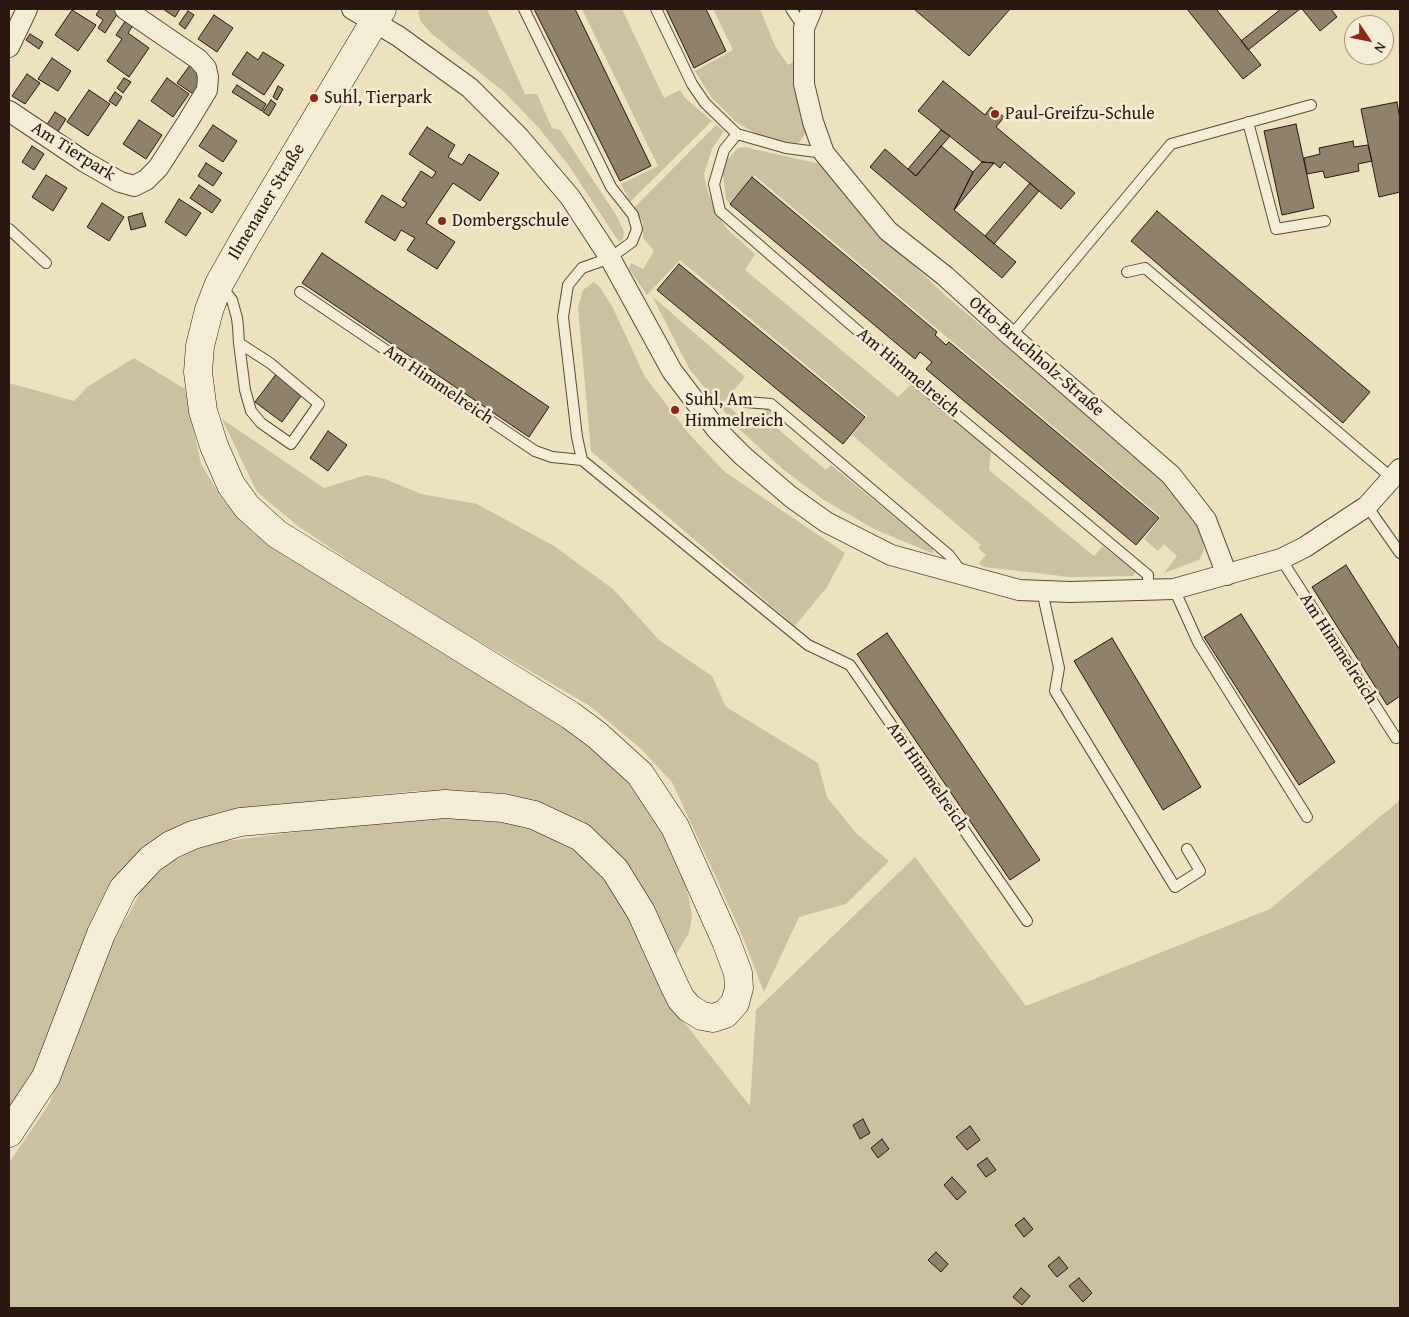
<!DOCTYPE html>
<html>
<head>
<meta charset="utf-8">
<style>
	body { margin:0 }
	#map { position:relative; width:1409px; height:1317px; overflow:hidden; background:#ece3be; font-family:"Gentium Book Plus",serif }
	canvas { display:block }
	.frame { position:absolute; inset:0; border:10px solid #2a170f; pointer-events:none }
	.north { position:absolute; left:1344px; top:15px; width:50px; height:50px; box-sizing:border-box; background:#f3edd5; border:1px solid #a39786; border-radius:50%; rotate:124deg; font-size:14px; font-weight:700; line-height:20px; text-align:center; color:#2a170f }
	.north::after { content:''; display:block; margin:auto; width:18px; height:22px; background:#8f2418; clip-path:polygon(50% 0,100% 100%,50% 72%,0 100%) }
</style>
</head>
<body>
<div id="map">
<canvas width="1409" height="1317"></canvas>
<div class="frame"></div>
<div class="north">N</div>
</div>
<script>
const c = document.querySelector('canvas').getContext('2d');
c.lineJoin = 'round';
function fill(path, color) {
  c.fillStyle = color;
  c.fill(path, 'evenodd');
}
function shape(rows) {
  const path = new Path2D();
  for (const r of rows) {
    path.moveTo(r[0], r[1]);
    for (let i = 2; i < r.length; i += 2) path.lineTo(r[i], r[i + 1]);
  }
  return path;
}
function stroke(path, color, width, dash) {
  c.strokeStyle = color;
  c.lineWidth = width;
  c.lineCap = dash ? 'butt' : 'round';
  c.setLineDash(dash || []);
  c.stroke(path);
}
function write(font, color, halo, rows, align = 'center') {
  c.font = font + ' "Gentium Book Plus",serif';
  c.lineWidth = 5;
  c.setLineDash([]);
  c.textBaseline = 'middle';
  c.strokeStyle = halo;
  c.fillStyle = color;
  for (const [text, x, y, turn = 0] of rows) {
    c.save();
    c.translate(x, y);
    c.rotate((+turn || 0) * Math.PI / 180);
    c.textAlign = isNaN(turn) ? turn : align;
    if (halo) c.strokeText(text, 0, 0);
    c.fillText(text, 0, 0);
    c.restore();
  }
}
const green = shape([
	[420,9,487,9,525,94,537,94,552,128,560,130,618,218,624,232,623,239,619,242,567,163,538,127,504,92,431,33,421,22,418,13],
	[582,9,622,9,664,98,680,90,685,98,712,121,630,202,621,184,658,166],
	[713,9,760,9,775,46,788,65,796,60,807,132,797,145,756,134,735,121,711,97,695,71,733,50],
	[716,125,724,131,712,149,704,174,708,193,717,214,727,229,755,254,745,270,898,397,912,383,991,451,989,470,1094,556,1103,546,1132,569,1135,573,1133,576,1070,577,984,567,979,563,986,555,978,548,981,545,852,435,867,416,680,260,647,295,629,269,631,263,643,269,654,251,643,238,643,223,634,208],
	[744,147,825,165,888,241,947,297,1161,476,1194,518,1202,535,1204,550,1199,560,1164,573,1177,556,1164,544,1158,551,1144,539,1161,517,754,175,729,203,726,199,723,174,726,161,738,148],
	[594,282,599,286,612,306,645,377,691,436,725,472,845,553,827,587,795,626,591,451,578,308,583,290],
	[652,296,745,377,724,402,746,422,767,409,776,417,771,423,826,470,831,465,932,548,934,554,874,529,824,500,784,470,739,429,690,370],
	[134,358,185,389,201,464,223,500,252,532,567,730,618,770,647,803,683,868,692,916,689,933,675,956,636,877,612,848,589,827,564,813,538,803,507,794,476,791,415,791,267,806,203,818,161,836,126,865,102,901,45,1054,9,1113,9,383,74,401,87,387],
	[222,419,324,488,366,475,385,479,421,494,477,504,554,546,613,589,659,640,712,676,726,707,818,763,827,797,857,834,889,861,846,904,799,917,764,992,740,930,672,782,640,748,590,706,460,630,351,562,298,526,257,492],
	[1400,800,1400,1308,9,1308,9,1163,49,1104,67,1059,106,947,129,914,145,883,173,861,210,843,415,817,473,818,530,825,574,848,617,894,680,1017,750,1106,756,1010,915,857,1026,1006,1270,909]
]);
const building = shape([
	[100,9,115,9,119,11,105,33,98,28,103,20,96,15,100,9],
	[163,9,180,9,175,17,163,9],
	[534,9,575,9,651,166,620,181,534,9],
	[666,9,706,9,726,51,694,68,666,9],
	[914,9,1010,9,969,56,914,9],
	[1187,9,1216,9,1261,65,1243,79,1187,9],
	[1281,9,1300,9,1248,50,1241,41,1281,9],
	[1302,9,1331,9,1337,17,1320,31,1302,9],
	[72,10,96,25,78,51,55,35,72,10],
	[188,11,194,15,185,29,179,24,188,11],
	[214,15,233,28,217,52,198,39,214,15],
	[128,17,135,22,128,33,149,48,129,77,107,61,122,39,116,35,128,17],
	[30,34,43,42,39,49,26,40,30,34],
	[247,52,258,60,263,52,284,65,264,95,232,74,247,52],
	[52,58,71,71,58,91,38,79,52,58],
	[190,65,196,69,199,85,193,94,177,83,190,65],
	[27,74,40,83,25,104,12,96,27,74],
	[124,78,131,82,123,93,117,88,124,78],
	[167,78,189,94,173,117,151,101,167,78],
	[943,81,985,115,991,107,1004,117,996,127,1075,193,1061,209,1004,162,1000,168,994,163,982,162,918,111,943,81],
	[237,85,266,104,262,111,232,92,237,85],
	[278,86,283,89,277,100,273,97,278,86],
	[89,90,110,104,88,136,67,122,89,90],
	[115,92,122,97,116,106,109,101,115,92],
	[271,100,276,104,269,116,263,112,271,100],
	[1397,102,1400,119,1400,192,1379,197,1361,109,1397,102],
	[55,112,66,119,57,133,46,126,55,112],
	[139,120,162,135,146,159,123,144,139,120],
	[1296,124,1314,208,1282,215,1264,131,1296,124],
	[213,125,237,141,223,162,199,146,213,125],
	[427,127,455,145,448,157,462,165,469,154,499,173,480,201,453,183,426,223,455,242,437,269,407,250,415,238,401,230,395,241,365,222,382,195,403,208,407,203,402,200,421,171,432,178,436,172,409,154,427,127],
	[941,130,950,136,916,176,908,169,941,130],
	[1353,141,1354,147,1368,145,1372,161,1358,164,1359,171,1325,178,1323,171,1307,174,1304,158,1320,154,1319,148,1353,141],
	[32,146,44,154,34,170,22,162,32,146],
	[941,146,973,172,954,210,1016,262,1002,278,870,167,885,149,916,176,941,146],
	[982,162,994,163,954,210,973,172,982,162],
	[206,163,222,173,213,186,198,176,206,163],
	[46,175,67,188,53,211,32,197,46,175],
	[752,177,937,332,935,335,946,345,949,342,1159,518,1136,545,926,369,932,362,920,352,915,359,730,204,752,177],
	[1030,183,1039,191,994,244,985,236,1030,183],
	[199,185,221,200,212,213,190,198,199,185],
	[179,199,201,213,186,236,165,222,179,199],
	[102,203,124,217,109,241,87,227,102,203],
	[1157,211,1370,392,1343,423,1131,241,1157,211],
	[142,213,146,226,131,230,128,217,142,213],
	[322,253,549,407,529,437,302,283,322,253],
	[679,264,865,417,843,444,657,290,679,264],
	[277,373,303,393,282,422,255,402,277,373],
	[328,431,347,445,328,471,310,458,328,431],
	[1346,565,1400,650,1400,696,1387,705,1312,587,1346,565],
	[1241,614,1335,762,1299,785,1204,637,1241,614],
	[887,633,1040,860,1010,880,857,654,887,633],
	[1112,638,1201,787,1163,810,1074,661,1112,638],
	[863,1119,870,1133,860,1139,853,1125,863,1119],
	[970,1126,980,1140,967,1150,956,1137,970,1126],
	[882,1139,889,1149,878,1158,871,1148,882,1139],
	[987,1158,996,1170,986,1177,977,1165,987,1158],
	[952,1177,966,1192,957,1200,944,1185,952,1177],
	[1024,1218,1033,1229,1024,1237,1015,1225,1024,1218],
	[936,1252,948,1264,941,1272,928,1260,936,1252],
	[1059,1257,1068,1268,1057,1277,1048,1266,1059,1257],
	[1079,1278,1092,1293,1083,1302,1069,1286,1079,1278],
	[1021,1288,1030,1296,1022,1305,1013,1297,1021,1288]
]);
const lane = shape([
	[656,9,692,84,705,103,737,134,786,148,824,153],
	[791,9,804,28],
	[1248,122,1276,229,1325,221],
	[737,134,724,150,714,184,720,211,911,377,1148,575,1148,591],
	[9,229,46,263],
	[1127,272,1145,268,1392,478],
	[222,287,232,300,237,318,238,327,239,343,245,390,251,411,261,423,291,444,319,404,270,363,239,343],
	[300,292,535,451,552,457,582,460,577,437,563,317,568,285,582,268,610,258,632,242,637,229,633,215,611,187,524,9],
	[1011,336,1171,144,1311,105],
	[746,402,771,404,949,555,961,571],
	[582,460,808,645,850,665,1027,921],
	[1367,506,1400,553],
	[1281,559,1396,738],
	[1174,589,1198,642,1307,817],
	[1042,591,1059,668,1055,691,1175,887,1200,871,1187,849]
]);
const street = shape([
	[352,9,398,36,470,88,519,137,570,197,610,258,672,371,717,430,743,456,791,497,826,522,891,555,1019,590,1070,592,1174,589,1281,559,1305,547,1367,506,1400,469],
	[812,9,804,28,804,84,813,122,824,153,888,231,945,276,1011,336,1171,475,1206,520,1227,575],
	[9,47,27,9],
	[9,111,85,162,120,182,134,186,146,180,158,168,187,123,207,90,208,77,206,68,198,59,125,9]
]);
const secondary = shape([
	[9,1133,46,1077,101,934,123,889,151,859,171,845,193,835,240,822,445,804,503,808,534,815,581,837,615,870,641,912,675,987,681,999,689,1008,702,1016,713,1018,725,1014,735,1003,739,988,738,973,726,941,675,827,640,774,597,735,570,715,277,534,247,507,231,485,214,446,203,411,198,372,200,346,209,310,219,284,245,238,382,9]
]);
const markers = [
	[314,98,5,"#8f2418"],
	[995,114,5,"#8f2418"],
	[442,221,5,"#8f2418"],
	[675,410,5,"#8f2418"]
];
const poiNames = [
	["Suhl, Tierpark",324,98],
	["Paul-Greifzu-Schule",1005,114],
	["Dombergschule",452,221],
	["Suhl, Am",685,400],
	["Himmelreich",685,421]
];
const streetNames = [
	["Am Tierpark",73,152,32],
	["Ilmenauer Straße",267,202,-59],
	["Otto-Bruchholz-Straße",1036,357,41],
	["Am Himmelreich",908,373,40],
	["Am Himmelreich",438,385,34],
	["Am Himmelreich",1338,649,57],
	["Am Himmelreich",927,777,55]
];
fill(green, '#cbc0a0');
fill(building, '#8f816a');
stroke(building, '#2a170f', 1);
stroke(lane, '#5a4a3b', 12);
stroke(street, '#5a4a3b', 22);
stroke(secondary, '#2a170f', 29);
stroke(lane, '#f3edd5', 10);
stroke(street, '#f3edd5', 20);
stroke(secondary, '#f3edd5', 28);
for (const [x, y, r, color] of markers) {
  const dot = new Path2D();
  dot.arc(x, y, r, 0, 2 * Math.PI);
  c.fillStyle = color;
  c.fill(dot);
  stroke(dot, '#f3edd5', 2);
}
write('18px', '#2a170f', '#f3edd5', poiNames, 'left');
write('18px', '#2a170f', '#f3edd5', streetNames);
</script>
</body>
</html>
